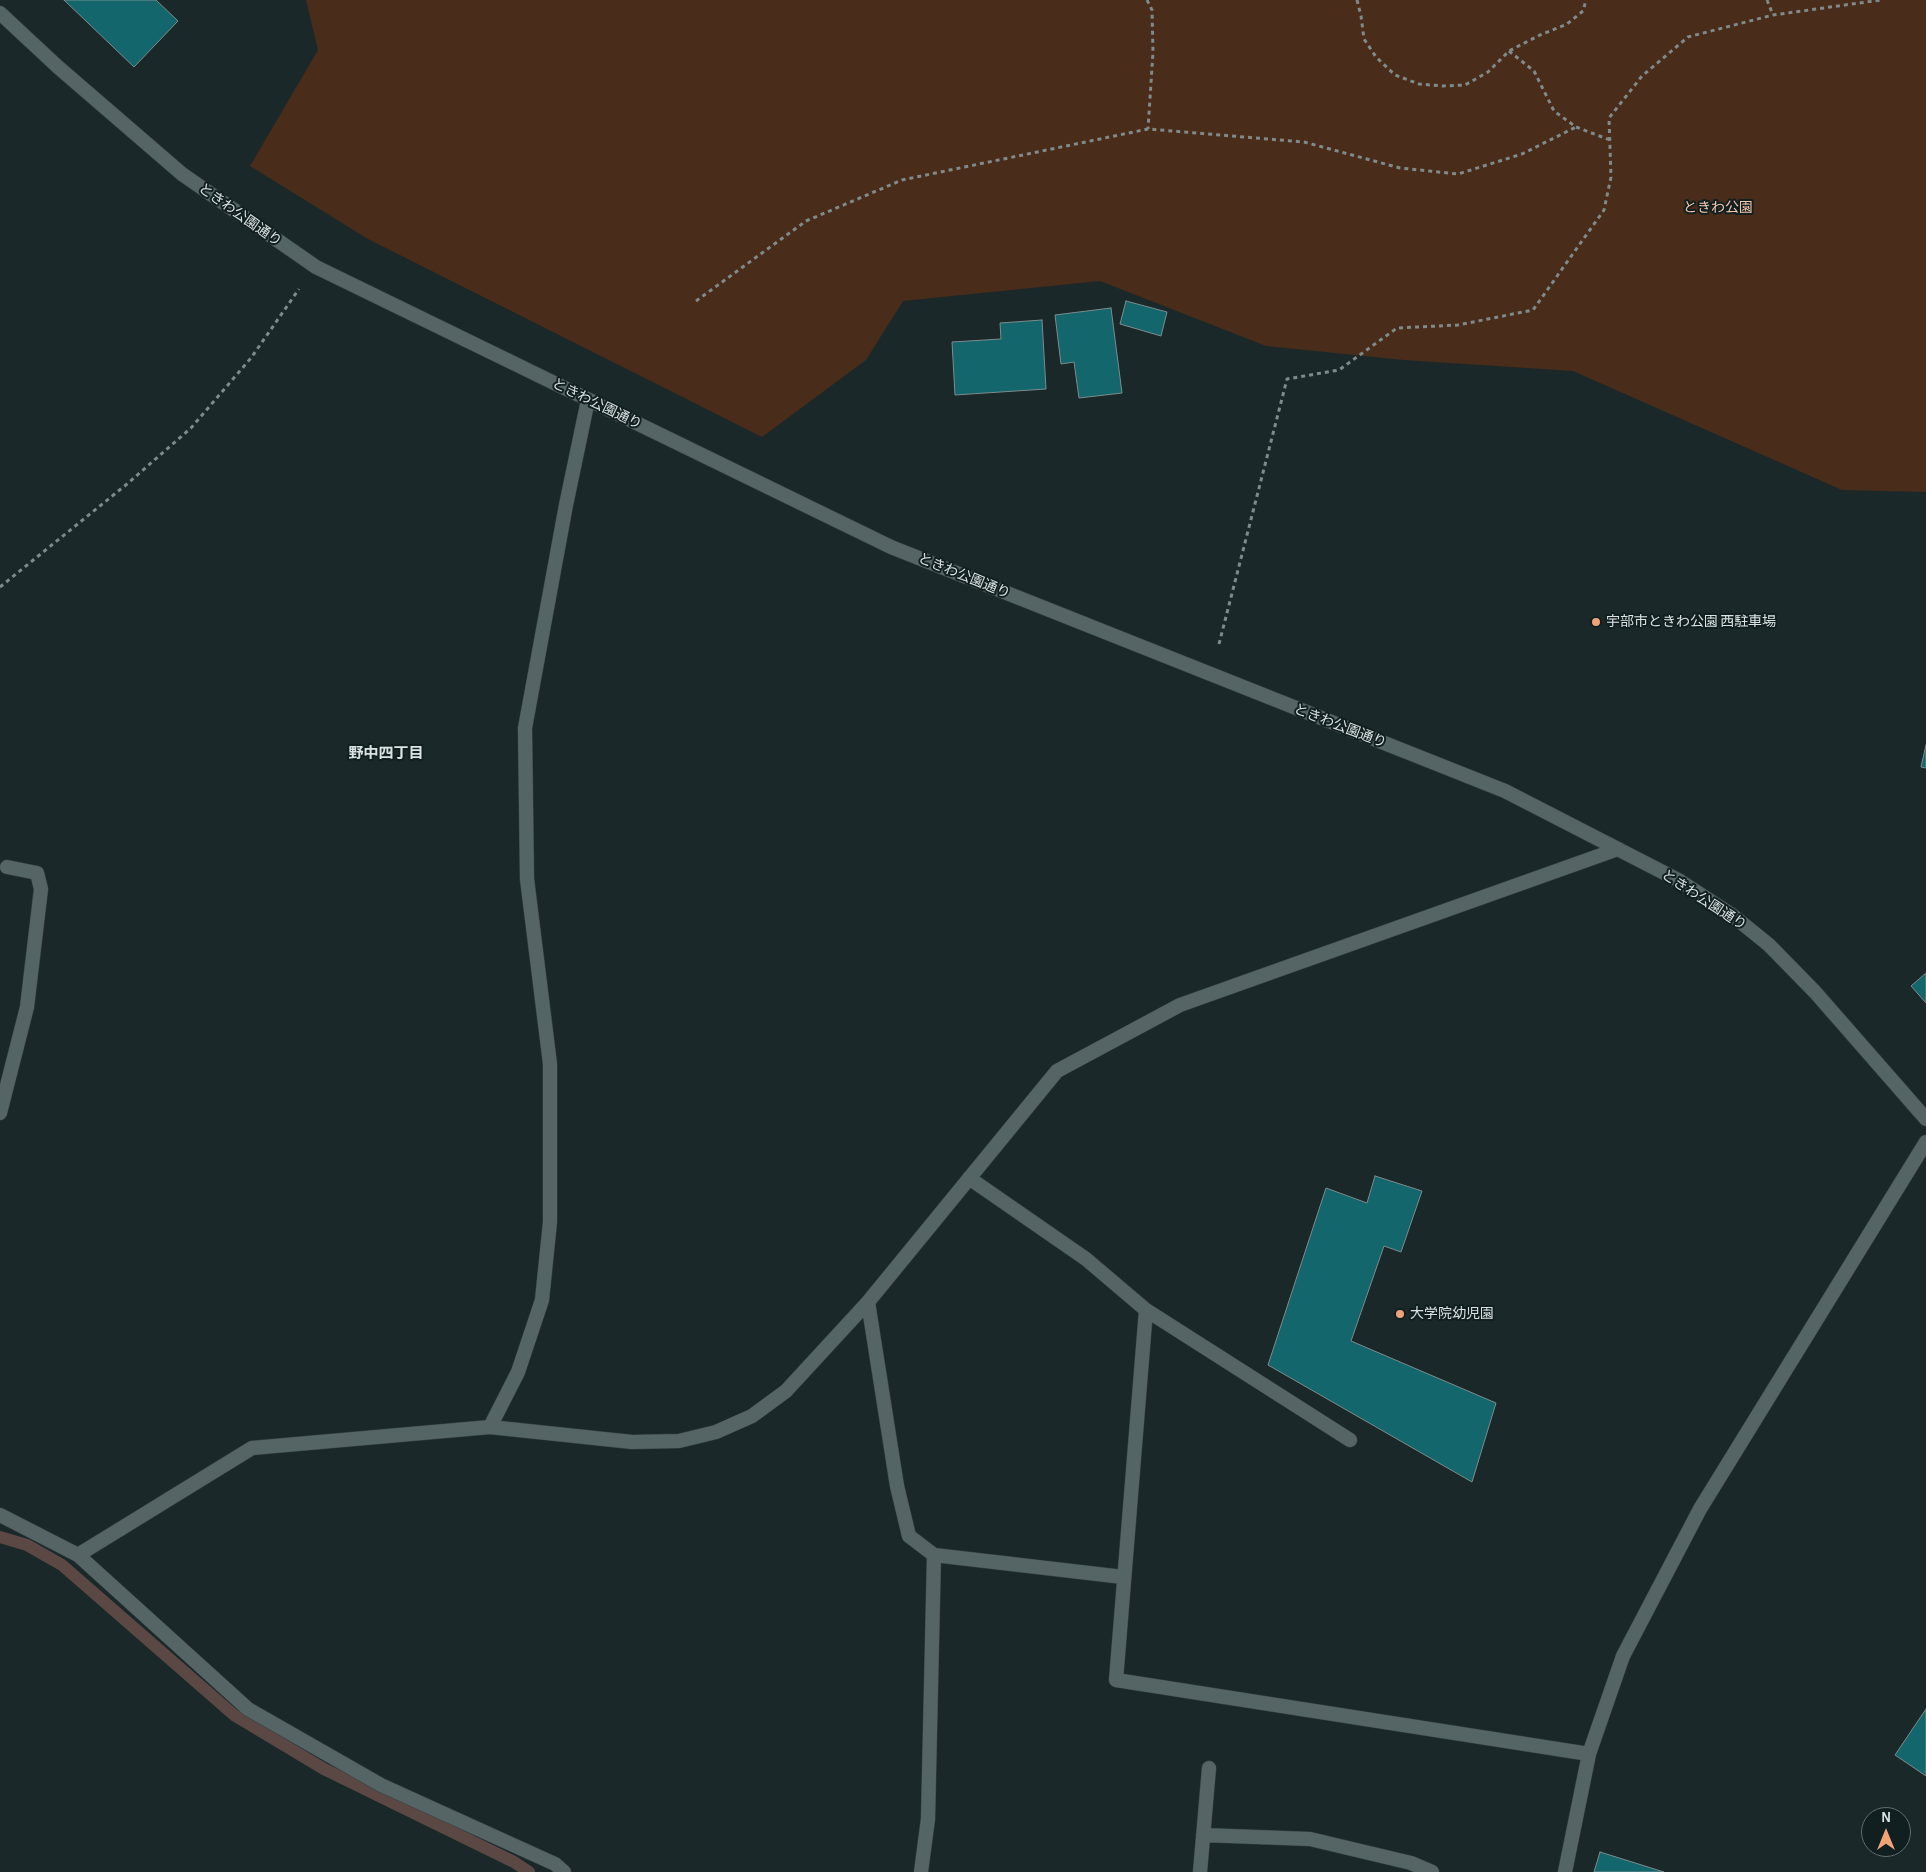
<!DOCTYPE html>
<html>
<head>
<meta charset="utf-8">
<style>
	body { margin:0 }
	#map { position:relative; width:1926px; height:1872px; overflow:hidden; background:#1b2829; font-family:"Alegreya Sans",sans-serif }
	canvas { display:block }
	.north { position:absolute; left:1861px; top:1807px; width:50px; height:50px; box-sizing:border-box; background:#121f20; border:1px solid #626d6e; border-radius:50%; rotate:0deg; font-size:14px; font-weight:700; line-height:20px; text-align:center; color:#dae2e3 }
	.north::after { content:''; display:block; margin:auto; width:18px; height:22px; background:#efa377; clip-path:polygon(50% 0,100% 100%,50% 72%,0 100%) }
</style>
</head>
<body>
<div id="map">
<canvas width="1926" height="1872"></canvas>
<div class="north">N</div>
</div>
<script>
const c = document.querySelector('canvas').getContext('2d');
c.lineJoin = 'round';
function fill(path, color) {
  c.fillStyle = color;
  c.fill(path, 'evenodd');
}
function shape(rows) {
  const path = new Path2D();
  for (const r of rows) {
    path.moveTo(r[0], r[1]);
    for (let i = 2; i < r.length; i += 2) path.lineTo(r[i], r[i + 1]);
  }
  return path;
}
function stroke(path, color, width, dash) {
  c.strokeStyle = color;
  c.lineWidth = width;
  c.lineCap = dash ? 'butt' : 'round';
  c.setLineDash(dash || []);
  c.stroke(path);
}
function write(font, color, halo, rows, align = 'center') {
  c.font = font + ' "Alegreya Sans","Noto Sans JP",sans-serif';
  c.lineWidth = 4;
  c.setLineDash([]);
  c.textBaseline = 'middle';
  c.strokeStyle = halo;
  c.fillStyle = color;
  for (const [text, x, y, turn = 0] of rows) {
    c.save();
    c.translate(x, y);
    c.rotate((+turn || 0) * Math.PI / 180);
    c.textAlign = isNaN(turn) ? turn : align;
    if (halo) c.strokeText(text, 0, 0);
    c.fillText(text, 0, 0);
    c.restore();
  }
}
const green = shape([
	[306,0,1926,0,1926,492,1842,490,1573,371,1404,360,1266,346,1100,281,903,301,866,360,762,437,368,239,250,166,318,50]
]);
const stream = shape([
	[0,1537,27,1545,62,1565,234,1715,324,1769,514,1862,529,1872]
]);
const building = shape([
	[64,0,156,0,178,21,134,67,64,0],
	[1126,301,1167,312,1161,336,1120,324,1126,301],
	[1111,308,1122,393,1079,398,1074,362,1061,364,1055,315,1111,308],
	[1042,320,1046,389,955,395,952,342,1001,339,1000,323,1042,320],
	[1926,745,1926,768,1921,767,1926,745],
	[1926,973,1926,1003,1911,986,1926,973],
	[1375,1176,1422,1191,1401,1252,1384,1246,1351,1341,1496,1403,1472,1482,1268,1365,1326,1188,1367,1203,1375,1176],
	[1926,1709,1926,1776,1895,1755,1926,1709],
	[1600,1852,1664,1872,1594,1872,1600,1852]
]);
const path = shape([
	[1147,0,1152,10,1153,52,1148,129],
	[1357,0,1361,16,1364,39,1376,57,1395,75,1419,84,1443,86,1465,85,1488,72,1509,51,1540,35,1567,24,1583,11,1586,0],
	[1767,0,1773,15],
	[1509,51,1534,71,1554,111,1576,127,1610,140],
	[696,301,806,221,902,180,1148,129,1304,142,1400,168,1458,174,1522,154,1576,127],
	[0,587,127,484,191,428,251,358,299,289],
	[1219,644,1287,379,1339,370,1397,328,1458,325,1533,310,1604,210,1611,177,1609,118,1642,76,1688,37,1773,15,1881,0]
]);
const minor = shape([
	[0,1113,27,1007,41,889,37,873,7,867],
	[969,1178,1086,1259,1146,1310,1350,1440],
	[868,1302,897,1486,909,1536,934,1555,1123,1577],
	[1146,1310,1116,1680,1589,1754],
	[490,1427,518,1372,542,1300,550,1222,550,1064,527,879,525,728,566,505,588,400],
	[0,1515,78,1555,248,1709,381,1785,555,1864,564,1872],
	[78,1555,252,1448,490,1427,632,1442,679,1441,716,1432,752,1416,786,1391,868,1302,1057,1071,1180,1005,1618,849],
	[1203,1835,1310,1839,1411,1863,1432,1872],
	[921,1872,928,1819,934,1555],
	[1200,1872,1209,1768],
	[1565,1872,1589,1754,1623,1656,1700,1509,1926,1142]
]);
const tertiary = shape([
	[0,13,58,67,182,174,316,267,891,547,1505,791,1680,881,1732,915,1769,945,1815,992,1926,1119]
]);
const markers = [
	[1596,622,5,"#efa377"],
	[1400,1314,5,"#efa377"]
];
const parkNames = [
	["ときわ公園",1718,208]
];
const streetNames = [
	["ときわ公園通り",240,215,35],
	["ときわ公園通り",597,404,26],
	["ときわ公園通り",964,576,22],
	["ときわ公園通り",1340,726,21],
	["ときわ公園通り",1704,900,33]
];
const poiNames = [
	["宇部市ときわ公園 西駐車場",1606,622],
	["大学院幼児園",1410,1314]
];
const neighbourhoodNames = [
	["野中四丁目",386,753]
];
fill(green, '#492c1a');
stroke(stream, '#5b4844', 12);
fill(building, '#12666c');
stroke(building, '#7d8c8e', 1);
stroke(minor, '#384344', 15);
stroke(tertiary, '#384344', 15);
stroke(path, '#808a8b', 3, [4, 4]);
stroke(minor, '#556465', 14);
stroke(tertiary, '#556465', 14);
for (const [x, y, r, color] of markers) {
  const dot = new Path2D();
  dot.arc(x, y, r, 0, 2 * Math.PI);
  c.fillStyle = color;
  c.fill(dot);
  stroke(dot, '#121f20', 2);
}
write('14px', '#f5c7ae', '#121f20', parkNames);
write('14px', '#dae2e3', '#121f20', streetNames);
write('14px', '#dae2e3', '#121f20', poiNames, 'left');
write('bold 15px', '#dae2e3', '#121f20', neighbourhoodNames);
</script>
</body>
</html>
